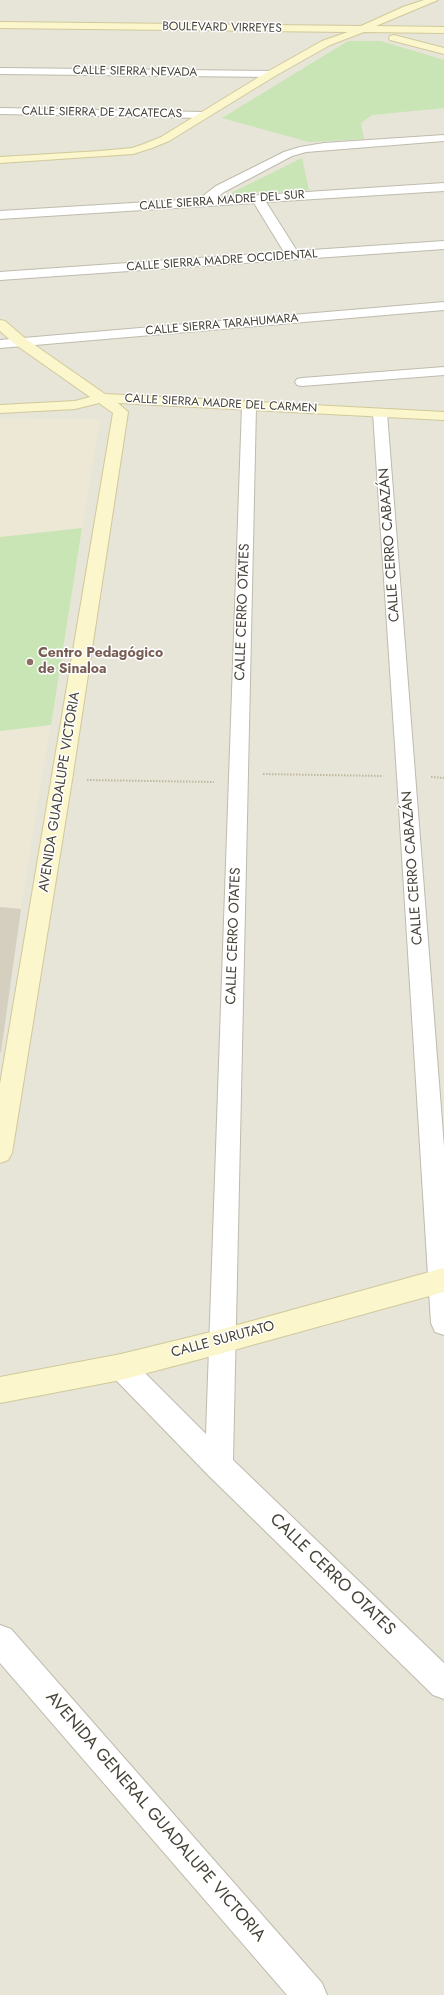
<!DOCTYPE html>
<html>
<head>
<meta charset="utf-8">
<style>
	body { margin:0 }
	canvas { display:block; background:#f4f2ea }
</style>
</head>
<body>
<canvas width="444" height="1995"></canvas>
<script>
const c = document.querySelector('canvas').getContext('2d');
c.lineJoin = 'round';
function fill(path, color) {
  c.fillStyle = color;
  c.fill(path, 'evenodd');
}
function shape(rows) {
  const path = new Path2D();
  for (const r of rows) {
    path.moveTo(r[0], r[1]);
    for (let i = 2; i < r.length; i += 2) path.lineTo(r[i], r[i + 1]);
  }
  return path;
}
function stroke(path, color, width, dash) {
  c.strokeStyle = color;
  c.lineWidth = width;
  c.lineCap = dash ? 'butt' : 'round';
  c.setLineDash(dash || []);
  c.stroke(path);
}
function write(font, color, halo, rows, align = 'center') {
  c.font = font + ' Jost,sans-serif';
  c.lineWidth = 3;
  c.setLineDash([]);
  c.textBaseline = 'middle';
  c.strokeStyle = halo;
  c.fillStyle = color;
  for (const [text, x, y, turn = 0] of rows) {
    c.save();
    c.translate(x, y);
    c.rotate((+turn || 0) * Math.PI / 180);
    c.textAlign = isNaN(turn) ? turn : align;
    if (halo) c.strokeText(text, 0, 0);
    c.fillText(text, 0, 0);
    c.restore();
  }
}
const residential = shape([
	[0,0,444,0,444,1995,0,1995]
]);
const education = shape([
	[0,418,100,419,21,909,0,907]
]);
const green = shape([
	[348,41,381,41,444,60,444,108,372,115,361,123,364,139,309,142,222,118],
	[302,158,309,190,227,195],
	[82,528,51,725,0,731,0,537]
]);
const building = shape([
	[0,907,21,909,1,1052,0,1052]
]);
const path = shape([
	[263,774,382,776],
	[431,777,444,778],
	[87,780,214,782]
]);
const street = shape([
	[0,68,271,71,276,74,271,77,0,74,0,68],
	[0,108,203,112,208,115,203,118,0,114,0,108],
	[444,135,444,141,306,152,292,156,224,192,216,198,444,183,444,191,266,202,297,251,444,241,444,249,0,280,0,272,284,252,254,203,0,219,0,211,199,199,216,186,284,152,300,147,324,143,444,135],
	[444,302,444,310,0,348,0,340,444,302],
	[444,367,444,375,302,386,297,385,295,382,297,379,302,378,444,367],
	[249,402,254,403,256,406,233,1460,444,1663,444,1699,433,1695,209,1476,112,1376,108,1367,112,1358,121,1354,130,1358,206,1434,242,406,244,403,249,402],
	[380,409,385,410,387,413,444,1147,444,1335,435,1332,431,1323,397,776,373,413,375,410,380,409],
	[0,1625,11,1629,322,1983,327,1995,287,1995,0,1663,0,1625]
]);
const secondary = shape([
	[424,0,438,0,376,26,444,27,444,33,364,32,330,45,275,76,169,141,152,148,133,154,0,163,0,157,100,151,132,148,144,144,161,137,267,72,322,41,348,32,0,28,0,22,361,26,403,7,424,0],
	[394,35,444,48,444,54,390,40,389,38,390,36,394,35],
	[0,320,5,321,26,339,105,394,444,412,444,420,118,403,128,412,72,780,12,1153,8,1160,0,1163,0,1084,113,413,99,403,75,409,0,413,0,405,75,401,90,397,16,345,0,331,0,320],
	[444,1268,444,1292,223,1353,121,1380,0,1403,0,1377,121,1354,223,1329,444,1268]
]);
const markers = [
	[30,662,4,"#8d6e63"]
];
const farStreetnames = [
	["BOULEVARD VIRREYES",222,28,1],
	["CALLE SIERRA NEVADA",135,72,1],
	["CALLE SIERRA DE ZACATECAS",102,113,1],
	["CALLE SIERRA MADRE DEL SUR",222,201,-4],
	["CALLE SIERRA MADRE OCCIDENTAL",222,261,-4],
	["CALLE SIERRA TARAHUMARA",222,325,-5],
	["CALLE SIERRA MADRE DEL CARMEN",221,404,3]
];
const streetNames = [
	["CALLE CERRO CABAZÁN",390,545,-94],
	["CALLE CERRO OTATES",243,612,-88],
	["AVENIDA GUADALUPE VICTORIA",60,792,-81],
	["CALLE CERRO CABAZÁN",413,868,-94],
	["CALLE CERRO OTATES",234,936,-88],
	["CALLE SURUTATO",223,1340,-15]
];
const educationNames = [
	["Centro Pedagógico",38,654],
	["de Sinaloa",38,670]
];
const nearStreetnames = [
	["CALLE CERRO OTATES",332,1575,44],
	["AVENIDA GENERAL GUADALUPE VICTORIA",155,1817,49]
];
fill(residential, '#e7e4d8');
fill(education, '#ece8d5');
fill(green, '#c9e5b5');
fill(building, '#d5cfc0');
stroke(street, '#bfbbad', 2);
stroke(secondary, '#d0c99c', 2);
stroke(path, '#bfb89f', 2, [1.5, 1.5]);
fill(street, '#fff');
fill(secondary, '#fbf6cc');
for (const [x, y, r, color] of markers) {
  const dot = new Path2D();
  dot.arc(x, y, r, 0, 2 * Math.PI);
  c.fillStyle = color;
  c.fill(dot);
  stroke(dot, '#fff', 1.5);
}
write('12px', '#474338', '#fff', farStreetnames);
write('14px', '#474338', '#fff', streetNames);
write('bold 14px', '#785e54', '#fff', educationNames, 'left');
write('17px', '#474338', '#fff', nearStreetnames);
</script>
</body>
</html>
